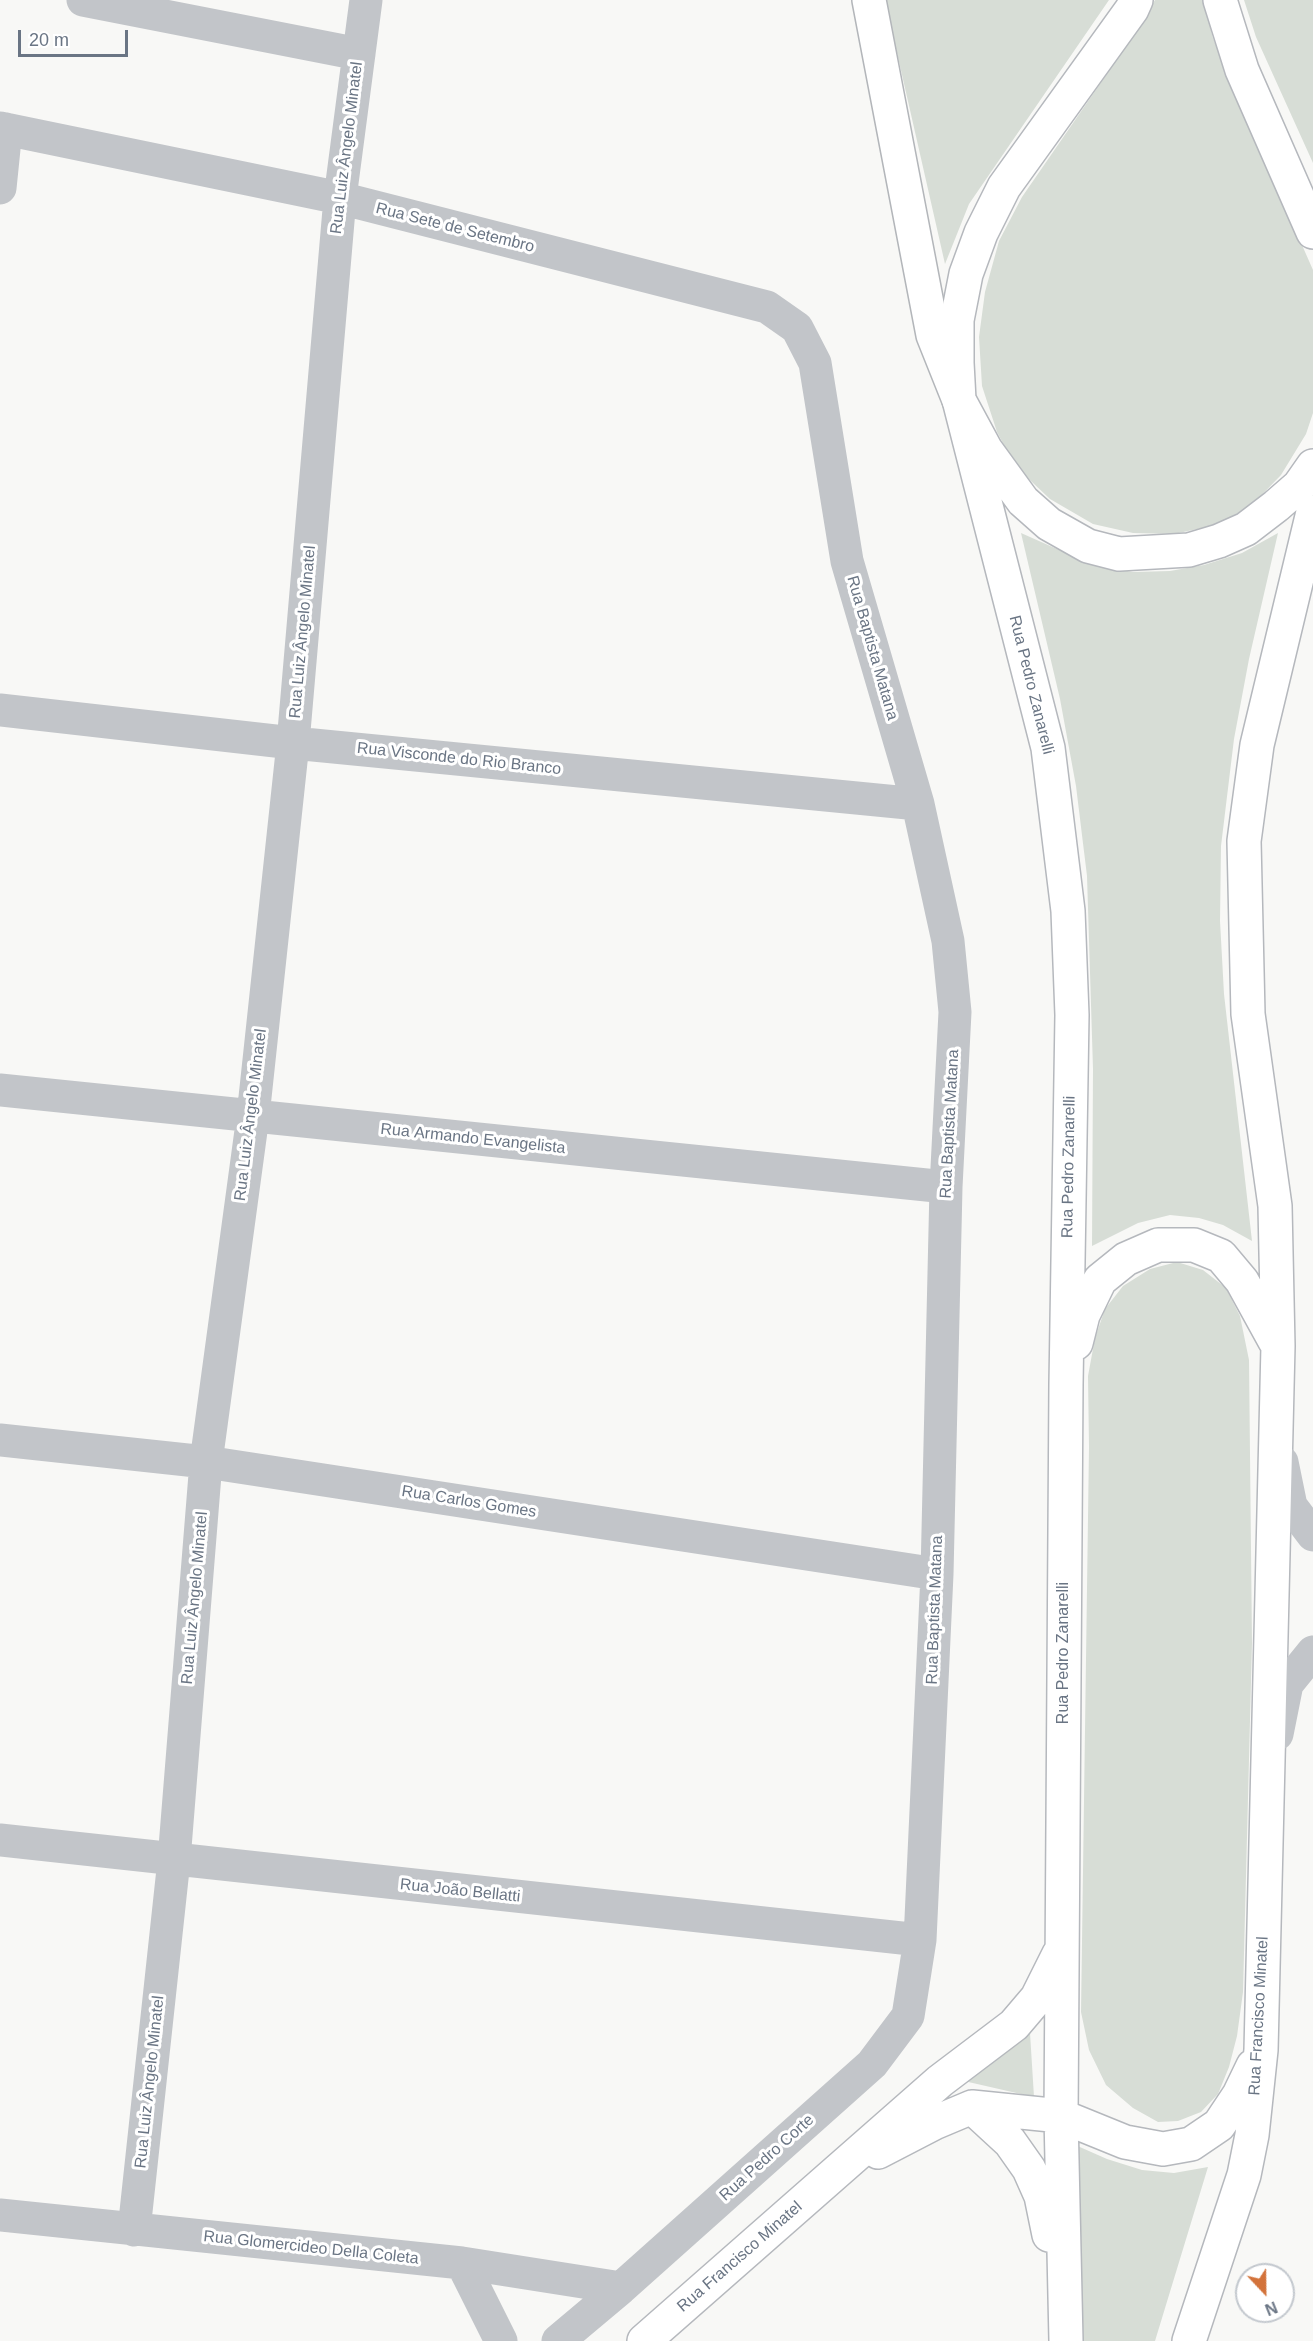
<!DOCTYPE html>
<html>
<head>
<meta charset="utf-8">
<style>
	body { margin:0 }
	#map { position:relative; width:1313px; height:2341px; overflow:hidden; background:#f8f8f6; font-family:Helvetica,sans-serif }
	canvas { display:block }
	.north { position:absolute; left:1235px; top:2263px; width:60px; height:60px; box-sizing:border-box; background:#fff; border:2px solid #c3c8ce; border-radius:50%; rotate:158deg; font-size:16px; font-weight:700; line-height:24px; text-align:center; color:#6a7584 }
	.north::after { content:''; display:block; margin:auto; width:21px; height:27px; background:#d3733b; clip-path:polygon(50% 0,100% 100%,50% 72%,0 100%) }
	.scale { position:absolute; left:18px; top:30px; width:110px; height:27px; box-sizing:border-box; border:3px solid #6a7584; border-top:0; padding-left:8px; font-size:18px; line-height:21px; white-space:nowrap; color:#6a7584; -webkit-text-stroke:4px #fff; paint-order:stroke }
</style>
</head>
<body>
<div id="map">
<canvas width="1313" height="2341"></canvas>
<div class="north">N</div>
<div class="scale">20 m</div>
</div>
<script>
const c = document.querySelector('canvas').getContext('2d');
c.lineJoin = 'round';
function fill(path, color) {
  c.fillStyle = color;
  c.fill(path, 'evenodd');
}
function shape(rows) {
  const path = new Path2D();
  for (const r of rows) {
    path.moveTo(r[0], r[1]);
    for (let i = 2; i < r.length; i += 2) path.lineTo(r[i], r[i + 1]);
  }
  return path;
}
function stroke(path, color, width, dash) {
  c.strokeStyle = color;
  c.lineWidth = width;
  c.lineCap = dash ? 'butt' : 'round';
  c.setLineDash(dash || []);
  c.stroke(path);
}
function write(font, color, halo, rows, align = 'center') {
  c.font = font + ' Helvetica,sans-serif';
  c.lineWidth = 6;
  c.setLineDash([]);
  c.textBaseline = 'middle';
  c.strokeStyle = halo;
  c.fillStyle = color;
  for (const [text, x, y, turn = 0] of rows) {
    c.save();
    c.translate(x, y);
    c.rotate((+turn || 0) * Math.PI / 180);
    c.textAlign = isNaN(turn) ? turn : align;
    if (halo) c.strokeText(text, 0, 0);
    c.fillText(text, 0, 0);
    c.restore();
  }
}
const green = shape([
	[885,0,1109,0,969,204,945,264],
	[1155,0,1203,0,1213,38,1231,84,1313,270,1313,413,1306,434,1281,475,1251,506,1216,525,1174,534,1133,533,1093,524,1050,499,1015,466,997,432,982,386,979,337,985,292,999,241,1022,197,1131,39],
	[1244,0,1313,0,1313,163,1256,37],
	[1021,533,1093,565,1133,572,1170,571,1204,565,1242,553,1278,533,1249,659,1234,739,1221,846,1220,921,1224,994,1252,1241,1223,1225,1199,1218,1170,1215,1138,1223,1092,1246,1093,1069,1087,876,1076,786,1060,699],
	[1177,1262,1203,1270,1226,1288,1240,1316,1249,1360,1252,1643,1243,1992,1237,2036,1229,2067,1218,2094,1201,2112,1178,2121,1158,2122,1133,2108,1106,2085,1089,2050,1081,2012,1089,1447,1088,1376,1095,1338,1105,1309,1123,1286,1150,1269],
	[1030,2033,1034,2097,964,2081],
	[1073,2144,1107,2159,1142,2170,1174,2173,1208,2167,1155,2341,1081,2341]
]);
const street = shape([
	[83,0,359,54],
	[0,128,340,198,767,307,797,328,815,363,847,561,918,804,948,941,955,1012,946,1187,937,1574,920,1940,908,2016,872,2064,621,2288,558,2341],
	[0,188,6,129],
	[0,710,293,743,918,804],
	[0,1090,946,1187],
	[0,1440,206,1462,937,1574],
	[1282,1462,1291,1506,1313,1535],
	[1277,1734,1287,1684,1313,1652],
	[0,1840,920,1940],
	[0,2215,462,2263,621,2288],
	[134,2230,174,1860,206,1462,253,1116,293,743,340,198,366,0],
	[462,2263,501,2341]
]);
const secondary = shape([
	[1136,0,1132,9,1004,187,981,233,966,274,957,320,957,363,959,400,986,450,1023,501,1049,524,1088,546,1119,554,1189,550,1219,541,1246,529,1276,506,1299,486,1313,466],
	[1220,0,1242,70,1313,232],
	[959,400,1048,748,1068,911,1072,1015,1066,1384,1061,2116,1066,2341],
	[1076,1343,1083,1315,1100,1280,1126,1259,1158,1245,1194,1245,1221,1256,1242,1281,1275,1341],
	[972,2107,1010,2142,1029,2169,1041,2196,1049,2235],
	[878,2152,934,2123,972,2107,1061,2116,1125,2142,1163,2149,1191,2144,1219,2125,1239,2095,1253,2066],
	[644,2341,940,2081,1014,2025,1037,1998,1059,1954],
	[1189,2341,1244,2175,1252,2135,1261,2050,1278,1346,1275,1206,1248,1014,1244,841,1257,745,1313,512]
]);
const highway = shape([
	[869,0,933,335,959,400]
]);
const streetNames = [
	["Rua Luiz Ângelo Minatel",347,148,-83],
	["Rua Sete de Setembro",455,228,14],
	["Rua Luiz Ângelo Minatel",303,632,-85],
	["Rua Baptista Matana",872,648,74],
	["Rua Pedro Zanarelli",1031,685,76],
	["Rua Visconde do Rio Branco",459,759,6],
	["Rua Luiz Ângelo Minatel",251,1115,-83],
	["Rua Baptista Matana",950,1124,-87],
	["Rua Armando Evangelista",473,1139,6],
	["Rua Pedro Zanarelli",1069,1167,-89],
	["Rua Carlos Gomes",469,1502,9],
	["Rua Luiz Ângelo Minatel",195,1598,-85],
	["Rua Baptista Matana",935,1610,-88],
	["Rua Pedro Zanarelli",1064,1653,-90],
	["Rua João Bellatti",460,1891,6],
	["Rua Francisco Minatel",1259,2016,-87],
	["Rua Luiz Ângelo Minatel",150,2082,-84],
	["Rua Pedro Corte",767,2158,-42],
	["Rua Glomercideo Della Coleta",311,2248,6],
	["Rua Francisco Minatel",740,2257,-41]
];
fill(green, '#d7ddd6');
stroke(secondary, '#b5b8bd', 36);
stroke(highway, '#b3b6ba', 36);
stroke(street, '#c2c5c9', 33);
stroke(secondary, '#fff', 33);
stroke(highway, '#fff', 33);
write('16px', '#6a7584', '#fff', streetNames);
</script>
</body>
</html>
